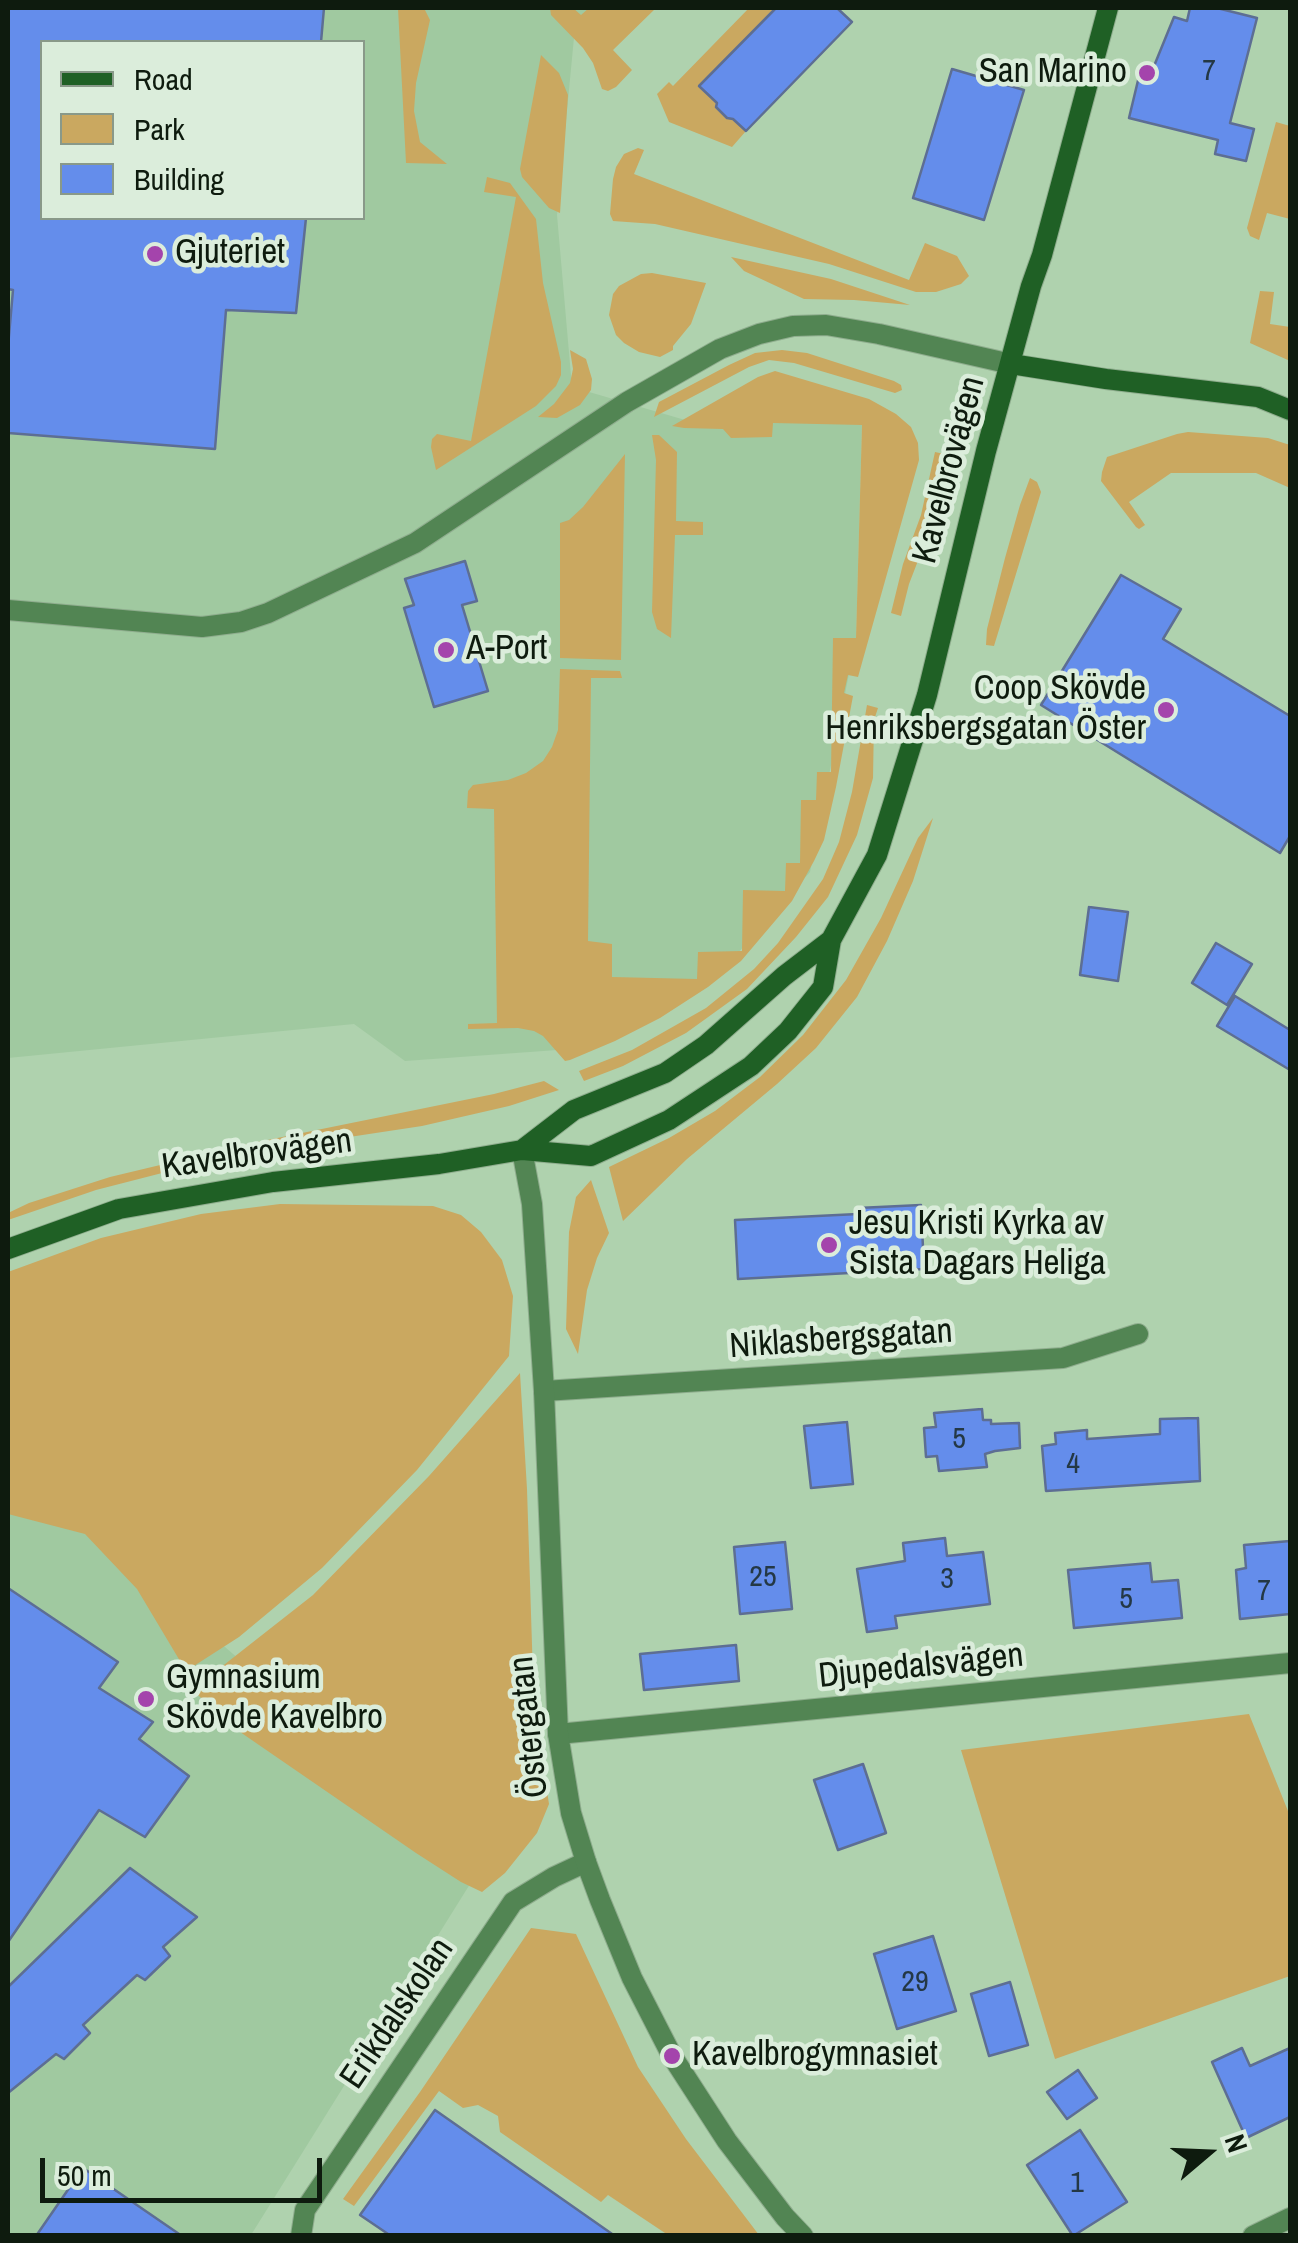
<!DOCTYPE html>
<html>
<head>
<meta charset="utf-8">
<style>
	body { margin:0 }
	#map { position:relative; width:1298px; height:2243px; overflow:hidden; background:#afd2ae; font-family:"Archivo Narrow",sans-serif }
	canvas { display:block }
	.frame { position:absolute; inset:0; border:10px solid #0e1b0e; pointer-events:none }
	.legend { position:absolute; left:40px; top:40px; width:325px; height:180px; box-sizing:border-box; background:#dbeddb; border:2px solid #899989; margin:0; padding:12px 18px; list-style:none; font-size:30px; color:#0e1b0e }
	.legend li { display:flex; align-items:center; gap:20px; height:50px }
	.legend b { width:50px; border:2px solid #899989 }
	.north { position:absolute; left:1158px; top:2103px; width:100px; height:100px; -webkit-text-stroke:8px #dbeddb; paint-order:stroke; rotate:71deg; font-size:28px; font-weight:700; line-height:40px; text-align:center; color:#0e1b0e }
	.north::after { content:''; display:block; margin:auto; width:35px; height:45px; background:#0e1b0e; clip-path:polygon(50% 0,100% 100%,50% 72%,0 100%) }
	.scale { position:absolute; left:40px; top:2158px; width:282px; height:45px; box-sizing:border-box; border:5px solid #0e1b0e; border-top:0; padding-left:12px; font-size:30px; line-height:35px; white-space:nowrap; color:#0e1b0e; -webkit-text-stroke:8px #dbeddb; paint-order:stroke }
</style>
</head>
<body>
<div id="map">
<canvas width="1298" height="2243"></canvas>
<div class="frame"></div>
<ul class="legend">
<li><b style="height:12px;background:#1f6025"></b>Road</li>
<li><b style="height:28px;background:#caa860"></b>Park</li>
<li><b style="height:28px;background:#648deb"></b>Building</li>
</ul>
<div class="north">N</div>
<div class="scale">50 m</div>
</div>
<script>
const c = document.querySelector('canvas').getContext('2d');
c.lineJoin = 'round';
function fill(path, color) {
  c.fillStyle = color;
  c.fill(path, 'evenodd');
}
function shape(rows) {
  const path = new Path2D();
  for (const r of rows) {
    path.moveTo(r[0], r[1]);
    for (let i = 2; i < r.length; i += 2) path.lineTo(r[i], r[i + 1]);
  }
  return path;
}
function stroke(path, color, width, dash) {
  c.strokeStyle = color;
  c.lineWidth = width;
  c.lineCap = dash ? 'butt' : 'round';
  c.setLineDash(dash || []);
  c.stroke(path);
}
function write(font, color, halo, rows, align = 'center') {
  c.font = font + ' "Archivo Narrow",sans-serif';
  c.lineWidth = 9;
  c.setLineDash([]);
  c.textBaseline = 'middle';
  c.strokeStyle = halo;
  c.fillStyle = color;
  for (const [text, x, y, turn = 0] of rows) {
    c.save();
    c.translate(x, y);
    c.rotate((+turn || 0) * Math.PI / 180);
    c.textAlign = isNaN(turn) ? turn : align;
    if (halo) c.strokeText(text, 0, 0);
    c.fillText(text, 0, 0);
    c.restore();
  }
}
const built = shape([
	[8,8,595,8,575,27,557,215,572,387,685,420,862,424,856,638,810,872,713,981,571,1049,405,1061,354,1024,8,1058],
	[42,42,362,42,362,218,42,218],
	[8,1499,90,1530,480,1868,251,2235,8,2235]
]);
const green = shape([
	[398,8,424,8,430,20,416,83,414,111,420,142,447,164,406,163],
	[550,8,573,8,581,15,589,8,656,8,613,50,632,70,616,87,608,91,602,89,593,63,583,48,551,15],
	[749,8,776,8,700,85,746,131,732,147,669,122,657,94,669,82,673,86],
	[541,55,559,73,568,95,560,213,549,208,522,177,520,169],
	[1276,122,1290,126,1290,219,1267,213,1259,240,1250,236,1247,228],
	[638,148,644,150,634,174,909,280,925,243,957,256,969,276,961,284,936,292,916,292,829,264,655,224,613,221,610,214,613,179,616,167,624,154],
	[487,177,510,183,536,219,543,283,561,362,561,375,556,386,536,406,436,470,431,447,432,439,437,434,471,441,516,197,484,192],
	[731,257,831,279,910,305,854,300,804,299,744,271],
	[652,273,706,283,691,324,673,346,673,350,660,357,639,352,624,343,616,335,609,315,613,294,619,286,641,274],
	[1260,291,1274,292,1270,324,1290,327,1290,361,1250,343],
	[570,350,586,359,592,379,591,390,580,405,557,418,538,417,554,404,570,383,573,369],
	[782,350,807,353,894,381,901,385,902,390,895,393,794,363,769,360,749,367,654,417,659,402,729,365,755,353],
	[775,371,869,399,896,414,911,427,918,443,919,460,858,677,848,675,844,693,853,696,836,787,824,840,814,861,792,901,741,961,708,987,660,1018,615,1041,570,1060,565,1061,543,1036,534,1031,518,1028,468,1029,468,1024,497,1023,494,809,467,808,468,791,473,785,508,780,526,773,543,761,552,747,558,730,560,669,620,671,622,678,591,678,588,941,612,944,612,977,697,979,698,952,742,951,743,890,785,891,786,863,800,863,801,800,816,800,817,772,831,772,833,638,856,638,862,425,773,423,772,437,731,438,723,429,684,428,672,426,758,377],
	[1188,432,1268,438,1290,445,1290,488,1256,473,1171,473,1129,502,1145,525,1139,529,1136,527,1101,481,1102,472,1107,457,1177,434],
	[652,435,659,435,677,452,676,521,703,522,703,535,675,535,671,638,657,629,652,612,656,460],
	[935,452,944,454,926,540,909,584,901,616,891,613,903,564,921,515],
	[625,454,621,660,560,658,560,523,569,520,583,507],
	[1030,478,1037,482,1041,492,994,646,986,645,987,629,1005,558,1020,505],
	[867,705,878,708,874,720,873,778,857,835,828,897,796,937,747,989,686,1033,623,1066,584,1081,579,1071,632,1050,706,1008,754,969,778,943,823,879,839,842,852,792],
	[933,818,913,881,887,941,857,997,816,1048,777,1084,687,1159,623,1221,609,1167,669,1138,715,1111,760,1077,803,1035,846,980,881,918,918,838],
	[544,1081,559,1090,509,1106,422,1126,303,1144,166,1172,96,1190,8,1220,8,1213,29,1203,110,1177,248,1144,494,1094],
	[591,1180,609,1233,597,1258,587,1290,578,1354,566,1329,569,1232,576,1197],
	[280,1204,433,1206,461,1215,481,1232,502,1260,513,1296,509,1356,417,1470,322,1568,239,1637,186,1671,137,1589,85,1534,8,1514,8,1272,101,1238,201,1214],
	[520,1373,527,1489,534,1707,549,1804,537,1833,505,1873,482,1892,461,1882,416,1853,243,1734,192,1690,313,1595,429,1476],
	[1249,1714,1290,1816,1290,1976,1055,2059,961,1750],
	[531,1928,576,1934,638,2067,686,2139,759,2235,668,2235,608,2195,601,2202,500,2132,498,2116,478,2105,463,2108,439,2091,354,2206,343,2199,420,2092]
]);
const building = shape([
	[8,8,324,8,321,42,42,42,42,218,306,218,296,313,226,310,215,449,8,433,8,347,13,290,8,289,8,8],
	[776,8,837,8,852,22,746,131,733,119,727,118,716,107,717,103,699,86,776,8],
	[1190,8,1217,8,1257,18,1230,123,1254,129,1246,161,1215,154,1218,140,1129,118,1141,68,1152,71,1174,17,1187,21,1190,8],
	[952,69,1024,90,984,220,913,198,952,69],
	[465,561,477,601,462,605,488,691,434,707,404,608,414,605,405,579,465,561],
	[1121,575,1181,609,1163,639,1290,716,1290,836,1280,853,1041,705,1121,575],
	[1089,907,1128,912,1118,981,1080,975,1089,907],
	[1216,943,1252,964,1227,1005,1192,983,1216,943],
	[1235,996,1290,1030,1290,1070,1217,1026,1235,996],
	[921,1205,924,1269,738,1279,735,1220,858,1214,858,1208,921,1205],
	[982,1409,983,1420,991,1420,991,1424,1019,1423,1020,1448,995,1451,985,1454,987,1467,939,1471,937,1456,926,1457,924,1428,936,1427,934,1413,982,1409],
	[1198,1418,1200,1481,1046,1491,1042,1446,1056,1444,1055,1433,1087,1430,1087,1439,1160,1434,1160,1419,1198,1418],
	[847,1422,853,1484,811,1488,804,1426,847,1422],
	[945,1538,947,1556,983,1552,990,1604,895,1616,897,1628,867,1632,857,1569,905,1561,903,1543,945,1538],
	[1290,1541,1290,1614,1240,1619,1236,1570,1246,1568,1244,1545,1290,1541],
	[785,1542,792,1609,740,1614,734,1547,785,1542],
	[1150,1563,1152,1582,1178,1580,1182,1618,1074,1628,1068,1570,1150,1563],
	[8,1588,118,1662,99,1688,153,1722,139,1739,189,1776,145,1837,99,1810,8,1942,8,1588],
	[736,1645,739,1681,644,1690,640,1654,736,1645],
	[863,1764,886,1833,838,1850,814,1780,863,1764],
	[130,1868,197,1917,163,1947,170,1956,145,1980,137,1975,83,2025,90,2033,64,2059,56,2054,8,2093,8,1987,130,1868],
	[933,1936,956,2011,897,2029,874,1954,933,1936],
	[1010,1982,1028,2045,989,2056,971,1994,1010,1982],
	[1242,2048,1250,2066,1290,2048,1290,2117,1246,2138,1212,2062,1242,2048],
	[1078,2070,1097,2098,1067,2119,1047,2092,1078,2070],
	[435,2110,615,2236,391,2236,360,2215,435,2110],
	[1080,2130,1127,2202,1073,2236,1027,2165,1080,2130],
	[83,2168,182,2236,36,2236,83,2168]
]);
const minor = shape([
	[8,610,202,627,241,622,268,613,415,543,627,402,720,349,759,334,793,326,826,325,879,334,1011,364],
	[544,1391,1063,1358,1138,1334],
	[558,1734,1290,1663],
	[301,2236,305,2210,513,1902,554,1877,586,1862],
	[1253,2236,1290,2218]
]);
const tertiary = shape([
	[522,1150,532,1204,544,1391,558,1734,571,1813,586,1862,600,1900,632,1978,672,2056,727,2141,785,2217,803,2236]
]);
const secondary = shape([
	[1011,364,1106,379,1258,397,1290,410],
	[522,1150,574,1110,665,1073,706,1045,784,976,831,940],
	[8,1249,119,1209,273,1182,439,1164,522,1150,591,1156,669,1120,751,1066,788,1031,823,987,831,940,877,855,927,695,986,451,1031,286,1042,255,1108,8]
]);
const markers = [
	[1147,73,10,"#a444ac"],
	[155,254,10,"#a444ac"],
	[446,650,10,"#a444ac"],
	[1166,710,10,"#a444ac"],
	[829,1245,10,"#a444ac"],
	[146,1699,10,"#a444ac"],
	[672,2056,10,"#a444ac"]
];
const numberNames = [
	["7",1209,72],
	["5",959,1440],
	["4",1073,1465],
	["25",763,1578],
	["3",947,1580],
	["7",1264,1592],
	["5",1126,1600],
	["29",915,1983],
	["1",1077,2184]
];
const poiNames = [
	["San Marino",1127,73,"right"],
	["Gjuteriet",175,254],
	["A-Port",466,650],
	["Coop Skövde",1146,690,"right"],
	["Henriksbergsgatan Öster",1146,730,"right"],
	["Jesu Kristi Kyrka av",849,1225],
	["Sista Dagars Heliga",849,1265],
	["Gymnasium",166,1679],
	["Skövde Kavelbro",166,1719],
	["Kavelbrogymnasiet",692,2056]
];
const streetNames = [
	["Kavelbrovägen",950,470,-75],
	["Kavelbrovägen",257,1155,-8],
	["Niklasbergsgatan",841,1340,-4],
	["Djupedalsvägen",921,1667,-6],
	["Östergatan",530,1727,-96],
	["Erikdalskolan",398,2014,-56]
];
fill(built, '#a0c9a0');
fill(green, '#caa860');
fill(building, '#648deb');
stroke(building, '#5d6e93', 2.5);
stroke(minor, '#8fad8e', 22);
stroke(tertiary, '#8fad8e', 22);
stroke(secondary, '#8fad8e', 22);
stroke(minor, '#528553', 20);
stroke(tertiary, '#528553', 20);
stroke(secondary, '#1f6025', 20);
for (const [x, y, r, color] of markers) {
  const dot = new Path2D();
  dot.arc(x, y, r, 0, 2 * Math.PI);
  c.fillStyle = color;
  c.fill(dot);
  stroke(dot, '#dbeddb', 4);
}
write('30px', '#243845', null, numberNames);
write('35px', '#0e1b0e', '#dbeddb', poiNames, 'left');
write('35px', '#0e1b0e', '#dbeddb', streetNames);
</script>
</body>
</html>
